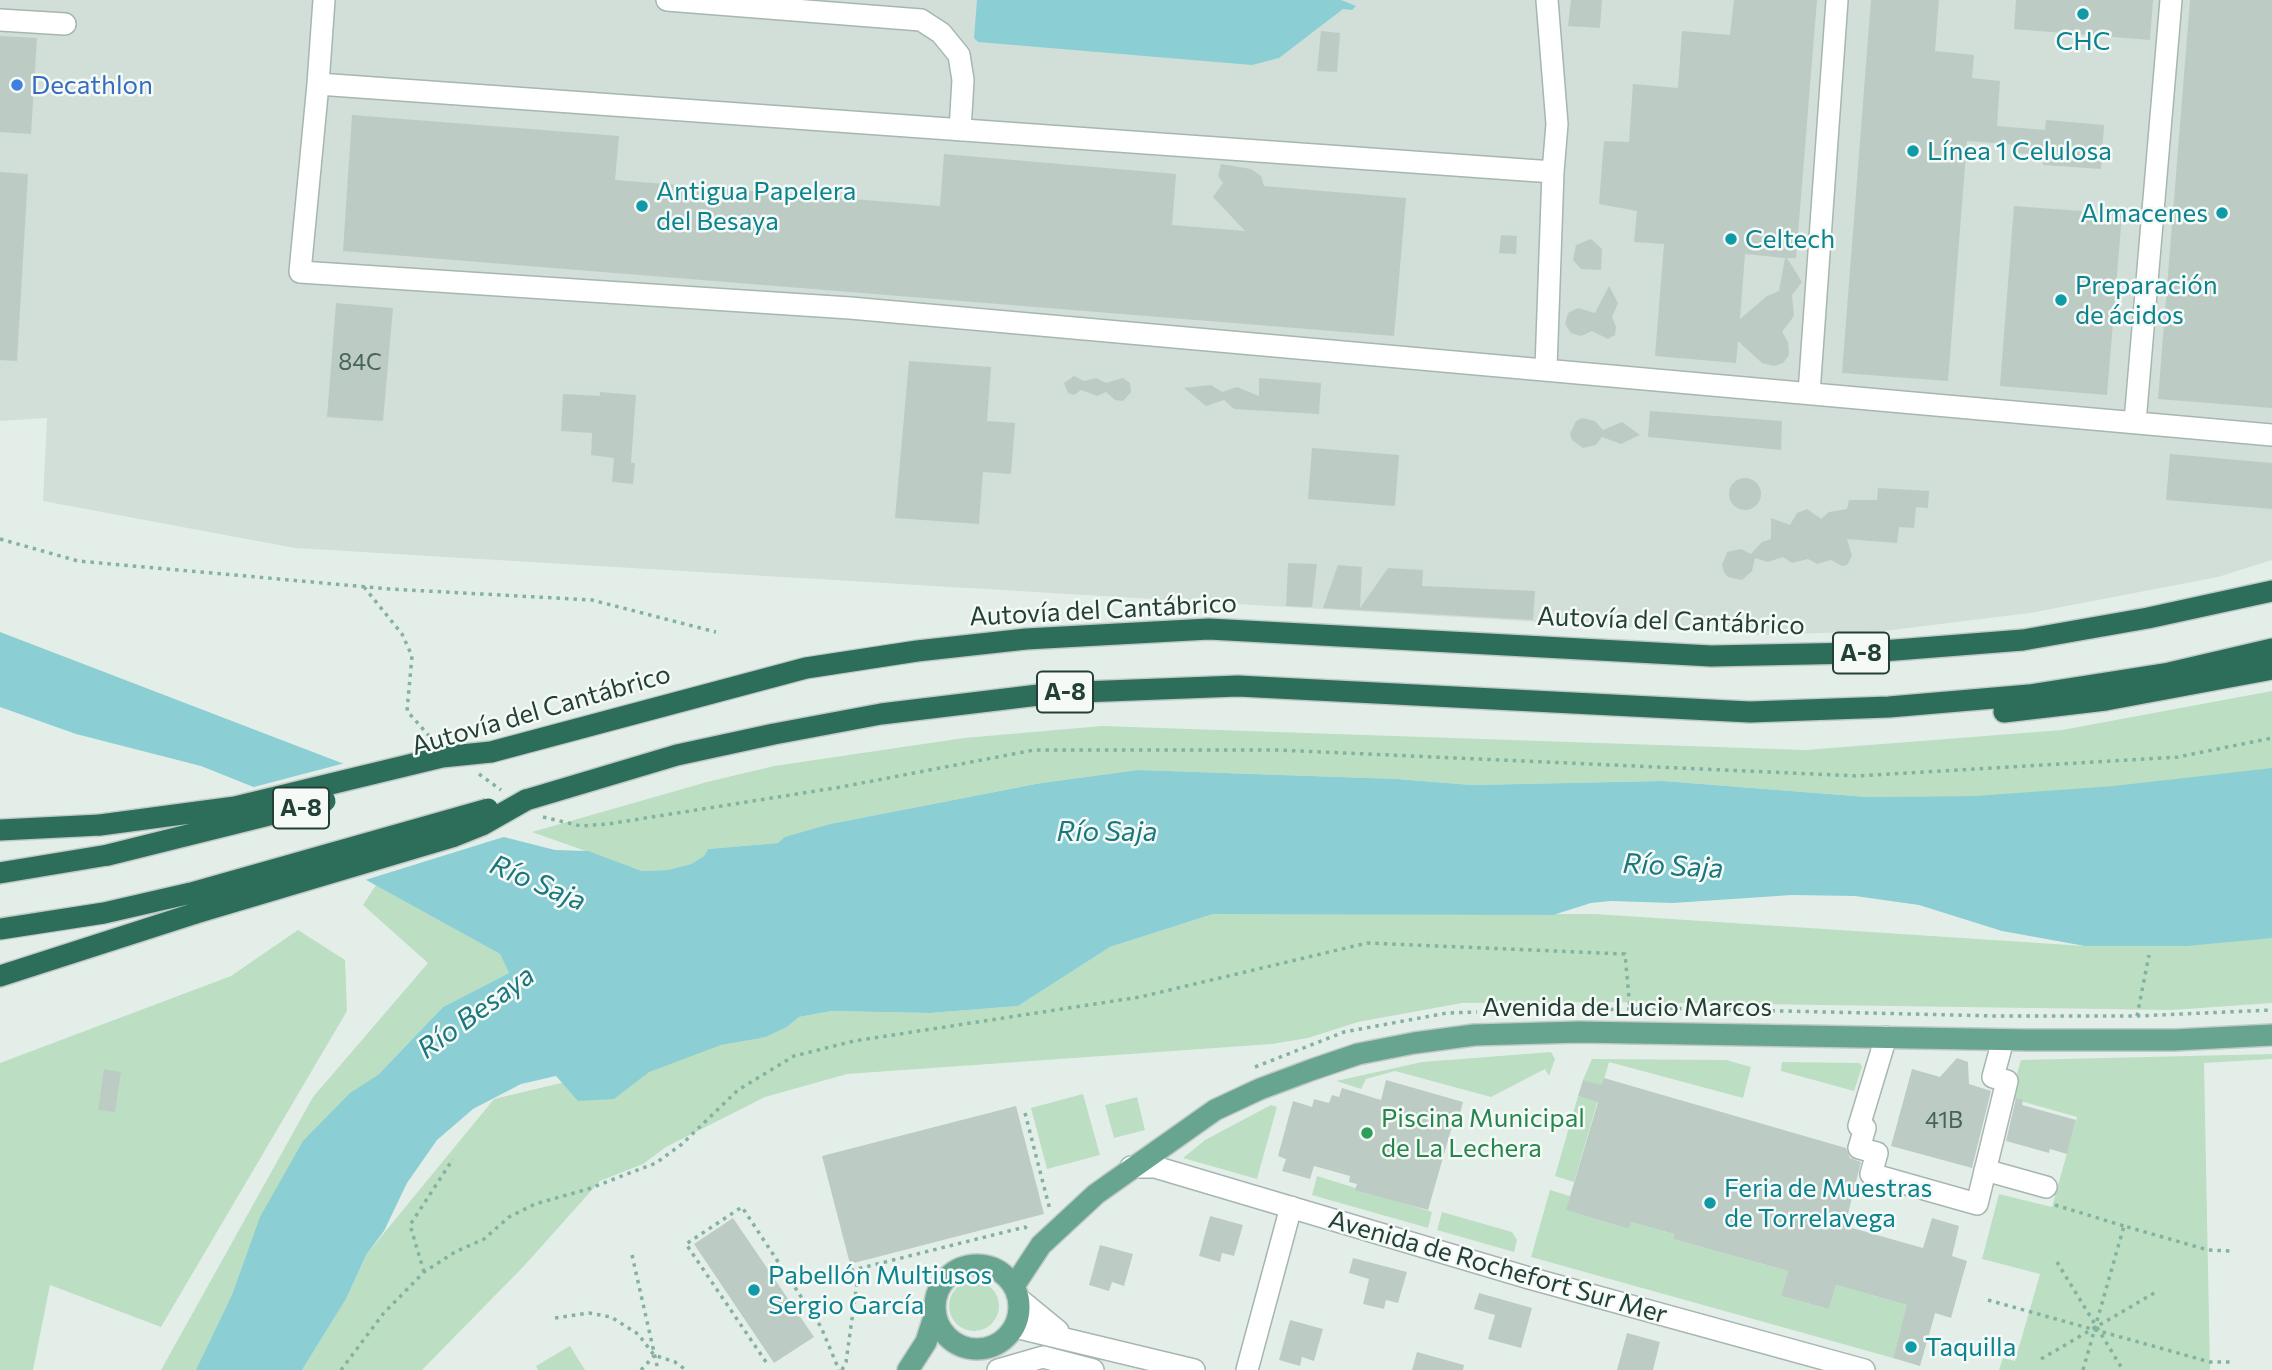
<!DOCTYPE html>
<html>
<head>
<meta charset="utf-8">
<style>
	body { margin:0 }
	canvas { display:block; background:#e4eee9 }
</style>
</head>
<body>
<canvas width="2272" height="1370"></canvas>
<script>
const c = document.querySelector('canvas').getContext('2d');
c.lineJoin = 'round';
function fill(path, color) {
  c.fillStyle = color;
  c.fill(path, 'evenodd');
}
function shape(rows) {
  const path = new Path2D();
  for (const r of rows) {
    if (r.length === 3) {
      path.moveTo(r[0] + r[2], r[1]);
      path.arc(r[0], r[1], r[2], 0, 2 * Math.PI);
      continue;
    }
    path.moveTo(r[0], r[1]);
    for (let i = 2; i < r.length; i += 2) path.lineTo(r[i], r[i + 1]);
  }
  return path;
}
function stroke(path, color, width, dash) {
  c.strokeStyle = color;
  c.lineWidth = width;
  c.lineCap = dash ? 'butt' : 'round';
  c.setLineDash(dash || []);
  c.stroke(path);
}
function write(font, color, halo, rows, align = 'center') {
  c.font = font + ' Commissioner,sans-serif';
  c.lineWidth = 5;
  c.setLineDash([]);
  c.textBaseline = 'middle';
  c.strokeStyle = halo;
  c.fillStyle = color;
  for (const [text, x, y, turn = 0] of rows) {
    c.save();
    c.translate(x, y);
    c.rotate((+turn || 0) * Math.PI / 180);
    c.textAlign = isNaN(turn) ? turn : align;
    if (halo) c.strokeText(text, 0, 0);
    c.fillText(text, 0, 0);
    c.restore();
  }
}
const built = shape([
	[0,0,2272,0,2272,560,2218,577,2030,613,1884,631,1759,635,295,548,43,501,47,418,0,421]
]);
const green = shape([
	[2272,691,2272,795,1867,797,1663,781,1472,785,1397,779,1138,770,1041,783,830,824,778,843,708,849,704,856,691,864,668,870,642,871,532,832,707,782,774,766,964,738,1102,726,1805,750,2062,730],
	[376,885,500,954,509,973,443,1007,378,1075,200,1370,161,1370,313,1097,428,963,363,905],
	[1213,914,1595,914,2085,946,2272,921,2272,1003,2172,1010,1611,1002,1462,1003,1358,1022,1308,1038,1272,1044,847,1074,765,1097,666,1147,643,1164,600,1181,524,1266,422,1370,302,1370,346,1299,366,1255,494,1099,745,1039,766,1037,787,1027,799,1017,831,1011,930,1013,1018,1006,1110,947],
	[298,930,345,960,347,1011,161,1327,50,1285,33,1370,0,1370,0,1063,231,976],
	[1551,1052,1555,1059,1549,1076,1545,1069,1491,1097,1395,1071,1366,1079,1361,1089,1336,1081,1422,1062],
	[2272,1054,2272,1059,2204,1063,2210,1370,1999,1370,2003,1358,2015,1361,2040,1274,1982,1259,1999,1194,2052,1207,2077,1117,2010,1098,2021,1060],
	[1592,1059,1726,1060,1751,1067,1743,1098,1609,1062,1574,1182,1555,1176,1578,1096,1595,1101,1600,1085,1583,1080],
	[1782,1062,1860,1063,1862,1067,1854,1091,1781,1071],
	[1083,1094,1100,1155,1047,1169,1031,1108],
	[1137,1097,1145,1130,1114,1138,1105,1105],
	[1271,1105,1277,1107,1257,1179,1183,1158,1205,1140],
	[1317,1176,1432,1212,1428,1228,1312,1195],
	[1550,1190,1570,1196,1567,1210,1629,1229,1631,1222,1674,1234,1673,1239,1788,1271,1781,1296,1829,1309,1836,1285,1935,1313,1929,1335,1901,1328,1893,1358,1531,1257],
	[1442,1212,1512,1232,1517,1240,1514,1252,1437,1230],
	[974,1306,25],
	[570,1346,585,1370,538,1370,536,1366]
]);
const water = shape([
	[977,0,1341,0,1356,6,1352,10,1343,9,1279,58,1252,65,978,42,974,38],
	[0,632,352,767,492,834,555,850,588,851,642,871,668,870,691,864,704,856,708,849,778,843,785,837,830,824,1041,783,1138,770,1397,779,1472,785,1663,781,1867,797,1975,796,2114,786,2272,768,2272,938,2187,946,2085,946,2002,931,1919,905,1855,896,1792,895,1673,903,1611,901,1591,903,1553,915,1213,914,1110,947,1018,1006,930,1013,831,1011,799,1017,787,1027,766,1037,721,1045,649,1072,614,1099,578,1101,556,1076,521,1084,473,1109,437,1140,407,1183,384,1231,366,1255,346,1299,302,1370,196,1370,232,1295,260,1217,303,1141,350,1093,378,1075,443,1007,509,973,500,954,359,876,271,794,201,766,76,734,0,707]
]);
const pier = shape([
	[349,762,416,792,466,821,510,835,362,881,307,843,269,796,250,788]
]);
const building = shape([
	[1571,0,1602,0,1600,28,1568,26],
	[1734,0,1817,0,1796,258,1787,258,1802,282,1792,295,1794,316,1782,332,1788,342,1789,355,1783,363,1774,366,1762,363,1738,341,1736,363,1655,356,1664,244,1634,242,1637,211,1599,204,1604,141,1629,142,1633,84,1678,88,1682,31,1730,35],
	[1745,254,1785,258,1779,291,1767,296,1740,319],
	[1871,0,1939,0,1935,51,1974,55,1972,78,2000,81,1997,126,2045,130,2046,120,2104,125,2101,169,2043,165,2043,155,2017,153,2018,145,1967,141,1948,381,1842,373],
	[2016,0,2153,0,2150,40,2014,29],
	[2190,0,2272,0,2272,408,2158,399],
	[1321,31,1340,33,1337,72,1317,71],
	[0,36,37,38,31,134,0,132],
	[352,115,619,136,615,180,940,206,944,154,1176,174,1172,225,1245,231,1213,197,1223,183,1218,176,1221,164,1251,169,1261,176,1264,186,1406,198,1394,336,343,251],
	[0,172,28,174,17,361,0,360],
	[2014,206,2122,214,2107,395,2000,386],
	[1501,235,1517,236,1516,254,1499,253],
	[1591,239,1602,249,1601,270,1581,269,1573,260,1576,245],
	[1609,286,1618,303,1612,317,1616,327,1615,335,1608,339,1592,331,1581,336,1571,333,1565,324,1568,313,1578,308,1595,313],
	[336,303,393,308,383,421,327,417],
	[909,361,991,367,987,421,1015,423,1011,474,983,472,979,524,895,518],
	[1074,376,1084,381,1096,378,1106,383,1123,378,1130,383,1131,392,1123,401,1115,400,1106,392,1097,396,1081,390,1074,395,1068,393,1064,383],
	[1259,378,1321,383,1319,414,1234,409,1224,400,1206,406,1184,388,1211,385,1222,392,1237,387,1259,396],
	[600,392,636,395,631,463,635,463,633,484,612,482,614,458,591,455,592,433,561,431,563,394,600,396],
	[1650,411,1782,421,1781,450,1648,437],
	[1582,418,1595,421,1603,430,1622,422,1640,435,1621,444,1602,437,1596,445,1583,448,1572,440,1570,434,1576,421],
	[1312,448,1399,455,1395,506,1308,499],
	[2170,454,2272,463,2272,509,2166,500],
	[1745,494,16],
	[1878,488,1929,491,1928,508,1916,507,1914,528,1899,527,1897,543,1847,539,1852,556,1847,565,1842,566,1831,560,1817,564,1808,559,1792,563,1783,557,1768,562,1755,558,1752,571,1742,580,1728,577,1724,572,1722,565,1727,552,1741,549,1751,554,1762,542,1771,539,1771,518,1790,525,1797,513,1807,509,1821,519,1829,512,1847,509,1849,500,1877,500],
	[1288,563,1317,564,1312,607,1286,606],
	[1338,565,1362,567,1360,608,1388,568,1423,570,1422,586,1535,591,1533,620,1323,608],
	[1957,1058,1968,1062,1969,1084,1991,1091,1972,1168,1891,1146,1912,1069,1940,1077],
	[104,1069,121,1072,115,1112,98,1110],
	[1604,1078,1846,1148,1850,1158,1861,1162,1845,1226,1923,1248,1932,1218,1959,1226,1952,1256,1967,1261,1951,1318,1935,1313,1920,1366,1893,1358,1907,1305,1836,1285,1829,1309,1781,1296,1788,1271,1673,1239,1674,1234,1631,1222,1629,1229,1566,1210,1598,1102,1578,1096,1583,1080,1602,1085],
	[1386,1080,1463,1102,1459,1117,1455,1116,1428,1210,1355,1190,1357,1184,1349,1182,1350,1176,1314,1166,1310,1179,1282,1171,1286,1159,1278,1156,1293,1101,1312,1107,1314,1099,1329,1103,1332,1095,1339,1097,1342,1088,1381,1100],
	[2016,1098,2023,1100,2022,1105,2076,1120,2067,1154,2050,1149,2049,1153,2006,1141],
	[1016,1106,1044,1214,850,1264,822,1156],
	[1210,1216,1243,1225,1234,1256,1222,1253,1220,1262,1199,1256],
	[733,1218,814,1337,774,1363,694,1244],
	[1100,1245,1133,1254,1124,1286,1112,1282,1109,1291,1089,1285],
	[1353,1258,1407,1272,1398,1303,1386,1300,1384,1309,1363,1304,1369,1279,1349,1273],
	[1479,1293,1532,1308,1521,1348,1488,1339,1495,1315,1474,1309],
	[1290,1320,1323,1329,1314,1361,1302,1357,1300,1366,1279,1360],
	[1627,1333,1660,1342,1653,1370,1617,1370],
	[1417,1352,1464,1365,1463,1370,1412,1370]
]);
const path = shape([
	[0,539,78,561,390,589,592,600,716,632],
	[364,587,402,634,412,656,407,711,431,738],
	[479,774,501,790],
	[543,817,581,826,608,824,841,787,1034,750,1277,750,1858,776,2178,757,2272,738],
	[1593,1010,1656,1008,1996,1016,2137,1016,2272,1010],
	[2137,1016,2149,955],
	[1255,1067,1344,1032,1447,1013,1477,1012],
	[1025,1113,1050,1210],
	[2055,1205,2124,1226],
	[632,1255,658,1370],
	[2057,1262,2123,1370],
	[424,1272,410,1225,453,1159],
	[793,1285,1025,1227,1028,1230],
	[1988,1300,2210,1362,2233,1362],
	[555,1318,589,1313,611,1317,638,1334,654,1355,675,1362,686,1370],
	[2041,1359,2156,1292],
	[766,1362,686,1244,742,1207,821,1327,839,1370],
	[341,1370,383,1314,424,1272,455,1252,484,1239,509,1217,535,1204,588,1189,656,1163,682,1144,738,1090,794,1056,854,1041,1140,997,1367,943,1625,954,1630,1009],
	[641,1370,654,1356],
	[842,1370,846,1362,859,1269],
	[2083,1370,2124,1226,2208,1250,2232,1251]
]);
const minor = shape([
	[667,0,921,20,941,33,959,55,963,80,960,130],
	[1547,0,1557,124,1553,172,318,84,300,272,850,308,2272,435],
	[0,20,65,24],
	[318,84,324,0],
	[1546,368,1553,172],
	[1809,393,1837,0],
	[2135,422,2171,0],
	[1886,1037,1859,1126,1865,1128,1859,1148,1877,1153,1871,1174,1977,1204,2007,1081,1993,1077,2003,1040],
	[1131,1167,1155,1167,1529,1278,1864,1370],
	[1985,1170,2046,1187],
	[1019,1299,1058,1331],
	[1015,1327,1194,1370],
	[998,1370,1043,1357,1093,1370],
	[1247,1370,1291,1207]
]);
const major = shape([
	[977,1307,42],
	[1014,1286,1041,1245,1096,1194,1215,1110,1260,1089,1311,1070,1358,1054,1414,1043,1474,1035,1579,1032,2028,1040,2174,1040,2272,1035],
	[908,1370,926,1342,935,1314]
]);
const highway = shape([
	[2004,712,2106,700,2272,669],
	[491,752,806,668,917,651,1026,639,1209,629,1711,656,1857,653,2023,640,2148,618,2272,591],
	[526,800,677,755,774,734,881,714,1055,693,1238,686,1750,712,1889,707,2029,695,2169,673,2272,649],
	[0,830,100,825],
	[0,873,108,855],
	[0,929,104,913,191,893],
	[0,976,196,913]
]);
const highwayBridge = shape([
	[100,825,235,807,442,757,491,752],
	[108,855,325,801],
	[191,893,488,809],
	[196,913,452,837,482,825,526,800]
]);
const markers = [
	[2083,14,7,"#0f9aa8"],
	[17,85,7,"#3f7fe0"],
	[1913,151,7,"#0f9aa8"],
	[642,206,7,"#0f9aa8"],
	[2222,213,7,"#0f9aa8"],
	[1731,239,7,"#0f9aa8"],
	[2061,300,7,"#0f9aa8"],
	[1367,1133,7,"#2e9e5b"],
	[1710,1203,7,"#0f9aa8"],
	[754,1290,7,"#0f9aa8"],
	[1911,1347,7,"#0f9aa8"]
];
const numberNames = [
	["84C",360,362],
	["41B",1944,1120]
];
const shields = [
	[1861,653,56],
	[1065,692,56],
	[301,808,56]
];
const shieldNames = [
	["A-8",1861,653],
	["A-8",1065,692],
	["A-8",301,808]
];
const cultureNames = [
	["CHC",2083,41,"center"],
	["Línea 1 Celulosa",1927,151],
	["Antigua Papelera",656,191],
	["del Besaya",656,221],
	["Almacenes",2208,213,"right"],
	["Celtech",1745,239],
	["Preparación",2075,285],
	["de ácidos",2075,315],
	["Feria de Muestras",1724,1188],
	["de Torrelavega",1724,1218],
	["Pabellón Multiusos",768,1275],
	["Sergio García",768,1305],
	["Taquilla",1925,1347]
];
const shopNames = [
	["Decathlon",31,85]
];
const streetNames = [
	["Autovía del Cantábrico",1103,610,-3],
	["Autovía del Cantábrico",1671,621,2],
	["Autovía del Cantábrico",541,710,-16],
	["Avenida de Lucio Marcos",1627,1007],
	["Avenida de Rochefort Sur Mer",1498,1267,16]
];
const leisureNames = [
	["Piscina Municipal",1381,1118],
	["de La Lechera",1381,1148]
];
const waterNames = [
	["Río Saja",1107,832],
	["Río Saja",1673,866,3],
	["Río Saja",538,883,23],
	["Río Besaya",476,1012,-36]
];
fill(built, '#d2ded8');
fill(green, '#bcdfc3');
fill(water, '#8bcfd4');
fill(pier, '#e4eee9');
fill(building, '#bcccc4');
stroke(minor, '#a6b6b0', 24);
stroke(major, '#c1cac7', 24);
stroke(highway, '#c1cac7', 24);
stroke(path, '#83b2a0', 3.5, [3.5, 5]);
stroke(minor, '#fff', 21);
stroke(major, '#67a590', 21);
stroke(highway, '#2d6e5b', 21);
stroke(highwayBridge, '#c1cac7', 24, []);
stroke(highwayBridge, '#2d6e5b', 21);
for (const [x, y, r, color] of markers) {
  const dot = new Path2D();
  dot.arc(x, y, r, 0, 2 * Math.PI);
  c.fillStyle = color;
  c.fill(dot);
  stroke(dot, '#f5faf7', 2.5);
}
write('23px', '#48635a', null, numberNames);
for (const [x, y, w] of shields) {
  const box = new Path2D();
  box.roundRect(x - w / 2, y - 20.5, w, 41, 5);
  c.fillStyle = '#f5faf7';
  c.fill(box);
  stroke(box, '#224036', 2);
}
write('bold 24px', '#224036', null, shieldNames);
write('26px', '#0d838f', '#f5faf7', cultureNames, 'left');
write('26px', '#366cbe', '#f5faf7', shopNames, 'left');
write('26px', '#224036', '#f5faf7', streetNames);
write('26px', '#27864d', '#f5faf7', leisureNames, 'left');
write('italic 28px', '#1a767f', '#f5faf7', waterNames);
</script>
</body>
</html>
